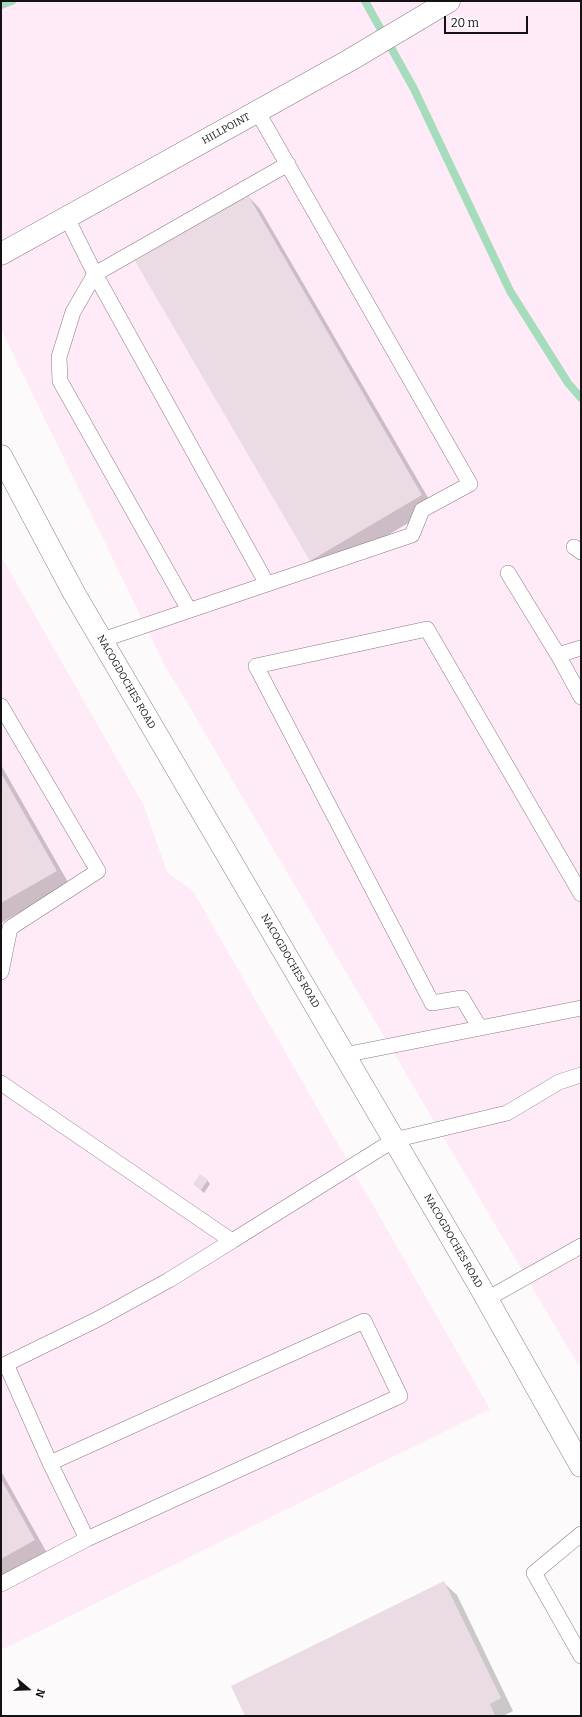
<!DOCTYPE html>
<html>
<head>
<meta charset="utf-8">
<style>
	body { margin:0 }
	#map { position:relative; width:582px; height:1717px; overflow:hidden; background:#fdfafc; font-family:Bitter,serif }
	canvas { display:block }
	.frame { position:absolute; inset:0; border:2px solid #161115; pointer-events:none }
	.north { position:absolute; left:8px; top:1669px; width:40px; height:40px; -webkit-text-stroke:3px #fff; paint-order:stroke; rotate:109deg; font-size:11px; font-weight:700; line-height:16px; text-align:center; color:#161115 }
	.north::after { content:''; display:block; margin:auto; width:14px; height:18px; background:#161115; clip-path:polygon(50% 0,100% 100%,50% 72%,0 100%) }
	.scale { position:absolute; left:444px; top:16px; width:84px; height:18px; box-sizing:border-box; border:2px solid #161115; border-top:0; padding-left:5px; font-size:12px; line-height:14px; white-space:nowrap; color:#161115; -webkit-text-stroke:3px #fff; paint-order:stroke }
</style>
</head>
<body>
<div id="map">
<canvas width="582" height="1717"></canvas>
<div class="frame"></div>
<div class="north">N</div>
<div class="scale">20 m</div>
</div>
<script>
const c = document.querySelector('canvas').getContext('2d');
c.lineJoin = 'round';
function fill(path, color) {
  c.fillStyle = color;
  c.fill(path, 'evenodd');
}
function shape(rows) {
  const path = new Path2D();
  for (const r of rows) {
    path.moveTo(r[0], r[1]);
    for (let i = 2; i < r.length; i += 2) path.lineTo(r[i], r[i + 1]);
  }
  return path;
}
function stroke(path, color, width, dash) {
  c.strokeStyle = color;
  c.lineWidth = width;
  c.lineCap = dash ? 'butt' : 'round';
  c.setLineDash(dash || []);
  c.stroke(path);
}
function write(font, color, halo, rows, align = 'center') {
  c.font = font + ' Bitter,serif';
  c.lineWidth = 3;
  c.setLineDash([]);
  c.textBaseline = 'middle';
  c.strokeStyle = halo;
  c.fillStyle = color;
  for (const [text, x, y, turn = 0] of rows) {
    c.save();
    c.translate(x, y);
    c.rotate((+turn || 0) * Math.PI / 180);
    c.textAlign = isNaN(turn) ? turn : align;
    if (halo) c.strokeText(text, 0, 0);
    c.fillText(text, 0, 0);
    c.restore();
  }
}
const built = shape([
	[1,1,581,1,581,1363,578,1365,164,664,1,329],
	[1,556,144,806,167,872,193,891,490,1409,1,1650]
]);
const shadow = shape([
	[248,196,260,209,434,508,323,573,310,561],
	[1,765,69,884,1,923],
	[207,1180,210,1184,204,1193,194,1184],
	[1,1471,47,1553,1,1579],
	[444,1583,457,1595,513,1711,503,1716,247,1716]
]);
const stream = shape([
	[365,1,414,89,510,291,568,383,581,398],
	[1,5,12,1]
]);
const building = shape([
	[248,195,422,495,310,561,135,261],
	[1,773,57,871,1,903],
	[200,1174,208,1180,201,1190,193,1184],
	[1,1479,35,1540,1,1559],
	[444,1581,501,1698,490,1704,495,1716,245,1716,231,1686]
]);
const service = shape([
	[67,218,95,274,267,584],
	[574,547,581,552],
	[508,573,558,655],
	[189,610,60,381,59,357,73,312,95,274,288,164],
	[102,640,412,535,422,510,470,484,257,111],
	[581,648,558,655,581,697],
	[1,706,98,871,10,928,1,972],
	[480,1028,462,998,432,1003,256,666,427,629,581,894],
	[344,1055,581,1008],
	[1,1083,232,1241,394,1140,507,1113,559,1082,581,1075],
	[487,1299,581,1246],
	[50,1463,364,1321,400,1396,87,1539,50,1463,6,1364,98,1319,169,1280,232,1241],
	[581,1534,534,1573,581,1656],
	[1,1584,87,1539]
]);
const minor = shape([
	[1,254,350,60,449,1]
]);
const secondary = shape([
	[1,456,74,593,479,1285,581,1466]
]);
const streetNames = [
	["HILLPOINT",226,129,-29],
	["NACOGDOCHES ROAD",126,682,60],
	["NACOGDOCHES ROAD",290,961,60],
	["NACOGDOCHES ROAD",453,1241,60]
];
fill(built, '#feebf7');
fill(shadow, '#0003');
stroke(stream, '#a4dcbc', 8);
fill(building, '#eadbe5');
stroke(service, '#887a83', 16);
stroke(minor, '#887a83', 23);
stroke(secondary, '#887a83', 23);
stroke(service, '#fff', 15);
stroke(minor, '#fff', 22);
stroke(secondary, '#fff', 22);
write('10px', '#161115', '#fff', streetNames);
</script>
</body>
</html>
